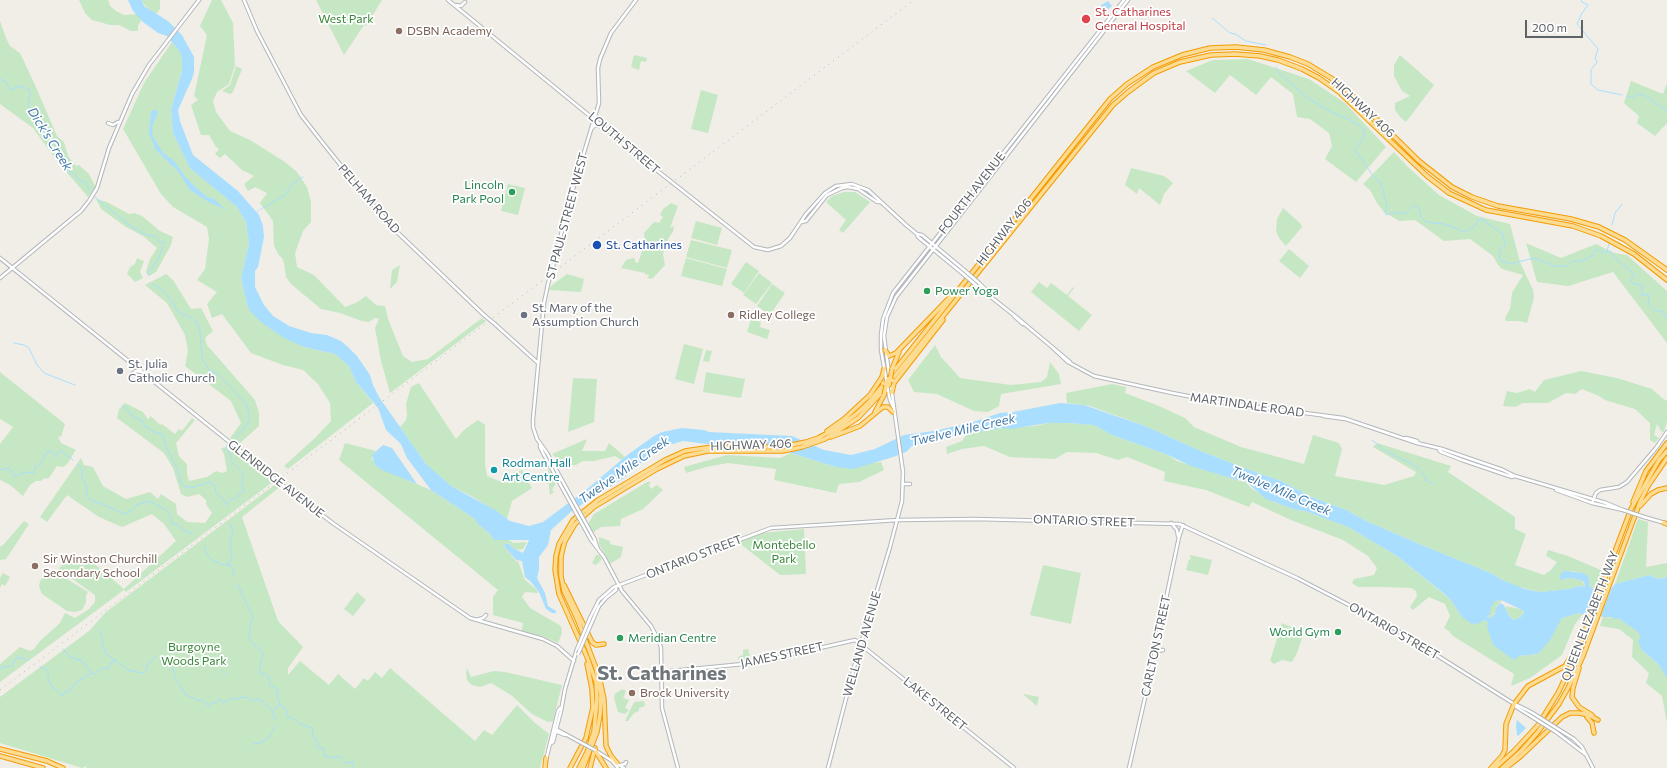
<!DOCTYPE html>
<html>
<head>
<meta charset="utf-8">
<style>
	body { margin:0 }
	#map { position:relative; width:1667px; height:768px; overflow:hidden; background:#f0eee7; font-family:Commissioner,sans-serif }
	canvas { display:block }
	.scale { position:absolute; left:1525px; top:20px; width:58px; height:18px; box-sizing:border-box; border:2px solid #5e6367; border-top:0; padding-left:5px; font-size:12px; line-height:14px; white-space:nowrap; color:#5e6367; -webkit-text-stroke:3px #fff; paint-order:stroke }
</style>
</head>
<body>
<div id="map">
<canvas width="1667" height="768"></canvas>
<div class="scale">200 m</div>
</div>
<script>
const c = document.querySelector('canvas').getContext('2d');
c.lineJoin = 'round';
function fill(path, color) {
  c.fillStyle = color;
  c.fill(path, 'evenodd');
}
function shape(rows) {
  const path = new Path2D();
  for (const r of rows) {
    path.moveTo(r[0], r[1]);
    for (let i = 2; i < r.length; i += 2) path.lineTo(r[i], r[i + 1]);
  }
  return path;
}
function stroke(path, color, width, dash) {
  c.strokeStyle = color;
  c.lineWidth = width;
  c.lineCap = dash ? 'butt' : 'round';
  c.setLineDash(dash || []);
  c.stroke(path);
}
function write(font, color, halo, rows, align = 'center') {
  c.font = font + ' Commissioner,sans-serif';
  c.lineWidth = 3.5;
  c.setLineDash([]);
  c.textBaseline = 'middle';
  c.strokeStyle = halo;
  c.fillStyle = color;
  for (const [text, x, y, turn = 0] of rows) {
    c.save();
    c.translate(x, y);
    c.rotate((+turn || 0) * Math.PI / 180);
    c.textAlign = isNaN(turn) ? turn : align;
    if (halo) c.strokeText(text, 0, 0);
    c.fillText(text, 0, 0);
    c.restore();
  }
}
const green = shape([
	[79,0,108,0,110,6,116,11,124,15,138,14,142,19,138,26,138,31,131,31,119,25,110,25,92,20,85,13],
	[142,0,160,0,160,9,156,14,145,6],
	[212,0,221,0,233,23,235,65,229,84,217,92,213,101,216,112,230,131,250,140,285,162,297,172,307,187,311,202,311,222,303,231,295,253,297,267,314,275,345,307,356,303,366,296,376,305,385,306,388,319,403,356,412,362,428,359,482,318,486,321,390,393,381,361,375,328,379,319,375,318,369,322,362,321,340,313,321,309,291,284,286,277,284,263,282,258,278,254,274,245,273,221,260,203,267,193,255,187,248,191,244,184,254,176,242,170,225,154,220,158,215,154,219,149,216,147,209,135,201,135,191,105,198,100,194,96,207,35,200,26],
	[316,0,382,0,366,26,364,25,344,55],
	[0,21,6,38,10,46,20,53,35,85,57,136,64,142,68,156,76,166,79,165,89,174,96,188,88,197,57,161,33,128,0,104],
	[172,42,180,52,182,60,182,71,171,109,173,133,190,167,237,207,246,222,249,244,241,278,247,304,295,342,304,347,335,354,339,357,349,366,356,382,373,403,288,469,284,466,315,438,331,421,330,403,318,384,303,370,283,365,251,353,222,314,212,318,207,304,217,292,197,280,205,269,209,239,207,227,173,207,161,194,123,129,144,83],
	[634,55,647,58,646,62,641,61,639,70,631,67],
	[1400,55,1434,85,1406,122,1401,118,1395,110,1395,103,1410,96,1402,91,1394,76,1394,65],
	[1248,59,1309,79,1345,103,1386,147,1356,182,1325,159,1332,146,1329,133,1310,119,1297,117,1293,94,1271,77,1256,95,1230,75,1215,93,1186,71,1213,60],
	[236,66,242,69,233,92,230,94,222,91,230,85],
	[1631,81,1663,94,1667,83,1667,123,1655,136,1637,123,1639,116,1624,103],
	[701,90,718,95,708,133,691,129],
	[1394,152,1407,166,1439,195,1477,216,1510,224,1520,262,1533,290,1534,298,1527,323,1519,321,1506,321,1505,318,1510,309,1512,293,1523,275,1502,269,1498,265,1493,256,1470,239,1444,241,1415,220,1399,221,1384,212,1377,203,1370,190,1363,184],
	[1131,168,1164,176,1173,183,1164,194,1160,205,1139,188,1137,194,1125,185],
	[508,184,525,188,518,215,501,211],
	[844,192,855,192,870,202,843,233,839,230,846,220,826,202,832,196],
	[96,199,107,202,129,214,134,213,142,216,160,231,173,237,171,245,156,272,149,276,146,272,150,259,157,248,143,236,126,227,101,209],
	[671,203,678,206,670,228,674,226,673,232,669,237,663,254,665,265,653,278,650,279,647,277,649,276,648,274,645,275,645,273,621,268,626,260,633,258,635,259,635,262,638,263,645,243,644,233,654,222,659,223,663,217,660,215,663,209],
	[1283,208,1301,224,1302,227,1286,246,1279,238,1276,231,1277,219],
	[696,221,722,228,717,245,691,238],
	[691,240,732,250,727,268,686,257],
	[1526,243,1561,258,1596,244,1614,253,1627,255,1667,291,1667,343,1613,272,1568,286,1537,282],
	[1289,249,1309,266,1300,278,1279,261],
	[137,258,144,261,140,272,143,278,135,282,127,274,130,267,135,264],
	[686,258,727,269,722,286,681,276],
	[746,262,759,271,744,293,731,284],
	[400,265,397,282,390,289,392,270],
	[759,273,772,283,756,304,743,295],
	[166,274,173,280,191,309,201,308,213,331,205,338,207,345,255,400,259,413,259,426,239,444,230,438,241,423,231,401,185,366,188,351,185,335,167,303,145,285],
	[567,274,584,279,581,292,549,290,551,286],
	[1039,282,1047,288,1051,283,1067,295,1073,287,1074,288,1068,296,1092,315,1079,331,1031,292],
	[772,284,785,293,770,315,757,306],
	[751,319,761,322,760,327,770,330,767,339,747,332],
	[684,344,703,349,694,384,675,379],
	[935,345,941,357,960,378,1011,385,1041,382,1047,377,1050,362,1059,374,1061,384,1001,394,999,406,988,412,974,411,937,394,914,392,908,380],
	[706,350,712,351,709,362,703,361],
	[1581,371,1617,378,1652,389,1662,398,1667,401,1667,421,1664,432,1661,431,1657,424,1654,435,1659,438,1655,443,1650,440,1650,423,1635,409,1605,400,1599,396,1582,389,1575,394,1566,393,1548,403,1523,403,1515,407,1503,406,1507,391,1517,393,1530,389,1535,392,1544,380],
	[0,372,65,424,61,437,58,436,61,443,76,450,67,464,63,467,57,466,49,478,43,479,41,481,36,481,30,485,23,496,10,485,0,480,0,444,13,427,0,419],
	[706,372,745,379,741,398,703,392],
	[573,378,597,379,594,422,568,432],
	[419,383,456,439,465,429,478,420,485,425,485,465,487,476,499,481,502,480,506,483,513,480,513,473,522,470,532,488,512,501,507,519,473,497,451,486,436,474,426,464,400,427,406,420,407,415,406,404,411,387],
	[1112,384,1126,387,1125,393,1159,406,1185,418,1194,427,1241,447,1304,464,1313,435,1339,443,1342,449,1335,476,1384,485,1414,476,1416,472,1373,447,1377,443,1451,466,1448,472,1515,517,1515,529,1526,534,1515,565,1544,575,1551,570,1557,562,1546,556,1548,550,1568,556,1603,571,1598,591,1589,586,1589,579,1581,573,1572,571,1562,580,1569,578,1581,580,1583,582,1585,587,1579,586,1569,589,1540,592,1515,586,1502,580,1493,574,1424,546,1366,521,1346,510,1314,498,1281,481,1252,471,1203,452,1145,426,1090,406,1067,403,1066,393],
	[125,403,143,412,148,419,151,416,158,423,161,425,162,424,175,434,179,429,182,431,192,418,195,420,176,443,179,456,187,464,187,474,189,481,207,477,216,471,222,473,227,471,224,454,221,449,225,447,274,481,126,592,124,590,0,682,0,664,20,647,30,651,34,649,40,641,60,623,65,613,75,618,89,609,95,602,95,595,58,569,70,558,79,558,87,563,91,561,124,589,176,541,164,524,152,514,122,527,99,517,67,495,47,522,40,517,81,458,84,465,93,467,103,486,126,499,150,492,158,499,161,494,176,504,177,514,187,522,205,523,212,513,206,504,206,500,199,494,187,497,181,494,173,468,164,453,117,418,119,409],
	[1048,423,1067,423,1094,425,1112,435,1168,455,1177,461,1240,481,1244,480,1251,488,1275,503,1282,504,1296,510,1305,511,1348,527,1397,556,1450,599,1462,617,1483,620,1488,622,1519,656,1538,654,1562,618,1579,613,1583,614,1575,624,1562,655,1530,678,1511,686,1514,674,1453,636,1449,631,1444,628,1450,616,1445,604,1429,597,1413,610,1410,607,1417,596,1416,591,1411,588,1383,587,1358,587,1352,583,1354,579,1374,575,1377,568,1368,556,1343,540,1291,520,1252,502,1249,507,1206,490,1164,481,1165,472,1127,457,1118,460,1096,453,1067,452,1055,459,1010,457,984,446,962,449,947,454,946,447,962,441,967,434,1002,428,1035,426],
	[587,439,582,451,605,451,609,443,625,457,621,460,615,456,594,461,583,461,576,465,564,466,552,454],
	[345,443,376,451,373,454,372,459,374,461,409,481,431,490,475,519,481,526,490,534,494,540,505,539,511,541,513,543,527,542,523,549,518,550,513,548,509,544,505,543,504,546,516,561,518,561,525,580,535,588,538,592,538,593,525,592,522,597,530,608,561,626,562,633,558,643,543,636,521,634,523,623,493,615,493,597,498,590,339,460],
	[791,453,836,467,881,462,884,470,859,482,839,484,836,493,774,480,776,469,728,463,706,467,686,473,684,467,727,455,780,458],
	[547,470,553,473,557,481,552,490,554,492,550,495],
	[647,482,651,482,649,485,651,489,657,485,663,490,643,509,621,519,620,526,601,527,592,533,588,524,594,514],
	[277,483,281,486,242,517,278,621,303,647,288,668,288,675,300,661,329,685,338,674,355,689,364,678,368,681,375,672,382,678,390,668,475,741,484,730,492,735,517,705,535,723,549,734,540,768,86,768,87,766,82,768,0,743,0,697,89,631,106,612],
	[1638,519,1648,522,1646,567,1667,563,1667,577,1658,579,1649,575,1615,584],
	[24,521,29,524,6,559,0,560,0,547,4,544],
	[804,529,806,574,780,575,738,542,761,533],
	[599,537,610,541,610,544,623,547,621,557,610,564,599,544],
	[596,555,599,555,602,559,596,565,592,563],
	[1190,555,1212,560,1208,575,1186,570,1189,559,1191,560],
	[1043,565,1081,573,1071,624,1030,615],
	[50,572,59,574,88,592,86,595,86,602,82,610,75,612,67,611,42,594,39,587,40,581,45,575],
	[3,573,10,577,5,586,2,584,0,588,0,578],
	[357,592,366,600,353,616,344,609],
	[1501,600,1502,600,1496,608,1496,612,1489,618,1486,617,1490,614,1490,608,1495,601],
	[1506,606,1524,610,1521,617,1514,620,1509,616,1506,609],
	[1603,617,1618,618,1638,631,1641,634,1642,650,1658,664,1664,672,1667,678,1667,723,1662,696,1646,683,1649,673,1632,657,1633,640,1619,629,1600,626],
	[1282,623,1304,632,1297,653,1292,662,1282,660,1274,664,1270,661],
	[748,649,751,660,739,662,738,657,743,655,743,650],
	[467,668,471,677,494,671,505,672,562,685,553,721,548,722,532,714,511,695,491,683,480,687,472,685,467,680,466,674],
	[622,689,626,691,623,698,629,700,625,708,629,710,625,714,618,712,614,698,615,694],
	[1024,694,1039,697,1037,706,1024,695],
	[644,701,645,706,639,708,639,711,634,713,628,721,625,721,634,702]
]);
const water = shape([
	[128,0,142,0,144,6,168,21,182,35,194,57,194,72,192,79,178,110,180,121,193,155,238,191,259,215,263,226,264,237,258,267,255,271,255,287,264,305,273,316,289,326,311,333,327,335,341,341,348,347,357,356,370,375,373,385,379,397,426,464,451,486,495,510,510,521,529,526,543,522,586,490,626,456,654,436,662,432,682,428,704,430,709,432,792,436,824,450,851,455,875,449,904,435,934,431,973,422,1000,413,1013,412,1060,403,1084,405,1145,426,1203,452,1252,471,1281,481,1314,498,1346,510,1366,521,1424,546,1493,574,1502,580,1525,589,1540,592,1569,589,1579,586,1585,587,1584,582,1581,580,1569,578,1562,580,1559,578,1562,572,1565,571,1583,573,1589,577,1589,586,1605,596,1615,584,1649,575,1658,579,1667,577,1667,678,1658,664,1642,650,1638,641,1641,637,1638,632,1618,618,1615,619,1611,617,1603,617,1590,612,1586,615,1579,613,1562,618,1550,640,1538,654,1519,656,1514,660,1493,645,1487,626,1488,622,1483,620,1480,623,1472,624,1462,617,1450,599,1442,592,1397,556,1348,527,1305,511,1296,510,1266,499,1244,480,1237,480,1191,466,1168,455,1112,435,1094,425,1067,423,1048,423,1011,429,1002,428,942,438,937,437,934,440,912,446,906,452,893,457,853,469,836,467,788,452,747,449,683,441,666,446,651,454,624,478,573,510,551,530,548,545,539,557,539,569,537,578,545,593,548,606,556,611,556,613,552,613,546,609,539,592,531,582,525,577,522,561,516,560,504,546,505,543,509,544,513,548,523,553,529,540,494,540,490,534,477,523,475,519,431,490,407,458,401,444,386,430,378,408,356,382,349,366,335,354,304,347,284,338,262,323,250,311,247,304,241,278,249,244,246,222,237,207,190,168,173,133,171,109,182,71,182,60,180,52,167,36,158,33,143,22,133,11],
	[1501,600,1524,611,1521,617,1514,620,1509,616,1504,605,1500,603,1496,608,1495,614,1489,618,1487,617,1490,614,1491,608,1495,601],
	[1108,1,1112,6,1104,13,1101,10,1101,5],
	[153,110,156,110,158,112,152,127,153,137,163,153,173,160,183,173,184,176,188,179,193,185,207,197,214,199,226,210,209,202,190,190,178,171,156,150,149,133,151,112],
	[383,445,392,448,417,484,382,470,375,465,372,455],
	[1517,720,1526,728,1518,736,1517,735,1516,725]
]);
const pier = shape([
	[1613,584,1600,618,1595,616,1604,593]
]);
const stream = shape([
	[1581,0,1582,2,1588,5,1582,13,1577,24,1598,49,1595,58,1597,62,1591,70,1591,84,1598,90,1622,95],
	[1212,18,1230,33,1235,34,1246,41,1266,45],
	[1276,67,1278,72,1309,99,1330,111,1348,119,1359,125,1364,130,1364,136,1355,150,1374,177,1381,183,1387,206,1385,212,1386,215,1391,213,1406,213,1414,205,1419,208,1421,217,1426,222,1444,224,1465,232],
	[0,79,6,82,11,90,19,86,29,89,30,93,28,105,37,117,42,130,63,161,67,170,75,174,78,180,85,182,90,191],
	[1627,96,1633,97,1638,94,1644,95,1667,111],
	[95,197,129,225,147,235,155,236,160,242,165,242,159,257,152,268,148,272,148,275],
	[261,209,285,195,292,184,303,177],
	[257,212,259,210],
	[1612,225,1615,213,1622,204],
	[1467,231,1473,227,1477,224,1478,220,1481,219,1503,234,1505,245,1501,249,1499,258,1501,261,1513,264],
	[1607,251,1609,244],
	[1514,263,1534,258,1555,266,1567,266,1573,261,1582,261,1594,255,1594,251,1597,249,1604,253,1610,251,1620,263,1629,269,1634,275,1630,280,1632,283,1642,285,1642,295,1649,295,1648,303,1656,311,1662,311,1667,319],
	[152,284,161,289,174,304,177,311,191,318,197,323,200,331,202,358,209,370,218,374,247,405,250,420,240,433,235,437],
	[14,343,24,345,29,348,37,365,44,373,75,385],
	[122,405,128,410,131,415,143,421,144,426,148,427,152,431,163,435,165,445,177,468,182,485,190,488,210,482,215,486,216,493,225,501,228,506],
	[1372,440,1387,452,1412,464,1420,470],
	[227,445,226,449,230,454,231,461,242,472,243,478,241,482,244,491,239,494,236,498,232,499,227,503],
	[78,464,82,470,82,478,86,484,87,496,91,501,102,504,125,514,132,510,136,505,150,501,166,510,171,517,172,524,177,524,183,530,193,534],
	[0,469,2,470,7,468,12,471,15,477,24,472,34,473,35,467,40,465,47,452,52,451,55,457,60,450,73,460],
	[1422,472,1427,481,1434,484],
	[204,547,208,556,212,560,224,565,229,565,232,567,234,576],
	[228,565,232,556,230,542,233,531,230,524],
	[238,585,253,617,250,627,249,639,263,654,259,671,261,674,264,674,269,677,270,685,278,689,277,695,279,702,280,705,287,709,286,715,287,717,295,719,300,724,312,728,313,737,317,740,317,747,324,749,325,756,334,758,340,756,345,763,353,762,354,768],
	[98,630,101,634,105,653,128,670,143,673,147,669,147,665,156,657],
	[63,649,70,657,82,661,92,673],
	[160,661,168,663,172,667,175,677,186,695,200,701,203,700,209,707,211,703,216,703,219,699,224,703,229,699,237,699,243,697,249,698,252,701,255,699,262,701,272,710,280,705],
	[40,667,48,670,48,679,52,687,57,690,62,696,66,691,70,691,75,683,92,673,95,674,102,668,108,669,111,662,114,662,115,659],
	[0,669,3,667,12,666,17,657,29,660],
	[221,670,226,675],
	[272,711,276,720],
	[253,744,263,742,270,736,275,726]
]);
const secondary = shape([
	[244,0,257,31,301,115,322,142,367,198,398,233,484,315],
	[448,0,645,161,754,247,768,250,781,246,790,238,806,214,825,193,836,186,852,184,868,190,906,225,917,234,922,235,964,270],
	[456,5,461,6,465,2],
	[108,123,113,125,118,122],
	[591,129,595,125,600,126],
	[802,222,806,221,827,195,842,188,848,187,858,189,877,202,880,202],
	[917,234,918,237,962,273],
	[0,258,273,477],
	[553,266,570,199,599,103,598,68,600,59,611,33,636,0],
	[0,278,81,211,89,201,97,188,109,148,132,94,149,65,199,0],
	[979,283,992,296],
	[977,286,1015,316,1070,362],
	[1014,316,1023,324],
	[496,325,538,363],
	[1051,346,1068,362,1094,376,1172,393],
	[132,374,136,371,142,372],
	[889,374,884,336,887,317,896,297,1128,0],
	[886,378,881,350,881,335,883,319,893,293,1124,0],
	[888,391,890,400,893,407],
	[1167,392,1213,401,1343,418,1417,443,1442,449,1503,470,1515,476,1606,503,1623,510],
	[1323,416,1345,419],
	[1406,438,1417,441,1418,443],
	[540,443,540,447,544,455],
	[1439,450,1441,452,1462,460,1512,477,1515,476],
	[547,453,537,439,533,427,533,419,544,303,548,284],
	[281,484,334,524,470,618,543,639,557,646,574,661],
	[903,484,910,484],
	[1556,490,1592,503,1623,510],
	[1592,503,1596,493,1600,490,1619,487,1627,482,1656,448,1667,432],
	[1644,517,1665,523],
	[1171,523,1177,530,1178,536],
	[594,538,598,549],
	[591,540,604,557,622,591,651,626,659,641,661,648,662,708,678,768],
	[599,600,614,587,771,528,898,520,974,519,1179,524,1297,578,1395,629,1511,702,1531,712],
	[599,606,606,598,616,590,616,587],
	[476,620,483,618,486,615],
	[1155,654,1158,651,1163,650],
	[660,672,754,663,855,640,1014,768],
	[1515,704,1516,707,1529,715],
	[556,729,578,741],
	[1558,729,1574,739,1582,747,1593,768],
	[555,731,565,735],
	[1556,732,1585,754],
	[550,744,553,742,561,711,565,689,577,649],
	[596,751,624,768],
	[546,760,558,711,560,708],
	[613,762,618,768],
	[621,765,625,764,626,762],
	[828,768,856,660,890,547,902,501,903,472,891,386],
	[1129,768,1147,689,1179,537,1183,525]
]);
const motorway = shape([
	[885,350,889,356,896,353,952,295],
	[892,369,899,352],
	[890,376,1110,99,1127,84,1153,67,1182,55,1210,48,1236,47,1264,50,1290,57,1308,64,1331,78,1349,92,1419,161,1452,187,1472,197,1498,206,1571,219,1599,227,1625,240,1667,270],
	[890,382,1113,105,1128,92,1154,73,1180,62,1211,55,1235,54,1260,56,1278,60,1302,69,1319,78,1339,92,1427,176,1449,193,1486,210,1573,226,1601,236,1634,254,1667,280],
	[892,392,894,383,943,320],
	[875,412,884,395],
	[827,431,844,419,870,395,882,377,884,369],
	[831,437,860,426,883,407,888,407,893,412],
	[1633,502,1646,471,1667,443],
	[1640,506,1651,494,1658,490,1667,488],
	[1664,523,1667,524],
	[564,585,592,642,596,645,604,644],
	[1579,668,1573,688,1572,697,1579,707,1592,715],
	[600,680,604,699,606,746,611,756,617,763],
	[1587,717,1592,723,1594,733],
	[0,749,47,761,63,768],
	[595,750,606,768],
	[0,756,43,768],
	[545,768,546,758],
	[570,768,586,738,593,707,592,689,587,664],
	[579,768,587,752,594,731,597,699,596,682,587,657,559,594,555,570,556,556,559,544,573,520,598,500,665,460,685,451,712,447,781,447,806,442,818,438,835,429,855,415,869,402,885,383],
	[583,768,597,732,600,715,601,695,596,668,578,621,564,591,561,576,561,557,563,548,565,541,575,524,594,507,657,469,684,456,708,451,783,451,802,447,825,439,858,418,885,389],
	[590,768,595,748],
	[1491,768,1502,756,1505,750,1506,724,1514,704,1528,686,1565,666,1577,647],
	[1495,768,1514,751,1538,725,1558,693,1574,660,1631,509,1659,460,1667,451],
	[1502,768,1521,751,1537,733,1559,704,1568,688,1583,656,1640,502,1648,486,1667,458],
	[1506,768,1521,756,1562,717,1570,713,1579,713,1589,715,1598,720]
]);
const rail = shape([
	[0,690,914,0]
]);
const secondaryBridge = shape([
	[964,270,979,283],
	[962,273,977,286],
	[548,284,553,266],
	[484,315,496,325],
	[886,378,888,391],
	[547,453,594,538],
	[544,455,591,540],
	[273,477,281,484],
	[1623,510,1644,517],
	[577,649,590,618,599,600],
	[578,654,599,606],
	[1531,712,1558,729],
	[1529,715,1556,732],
	[578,741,595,750]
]);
const motorwayBridge = shape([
	[883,383,889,385,892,369],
	[884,395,888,379,894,381]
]);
const markers = [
	[1086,19,5,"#e0444e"],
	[399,31,4,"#8d6e63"],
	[512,192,4,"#2e9e5b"],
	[597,245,5,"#1a4fb4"],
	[927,291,4,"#2e9e5b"],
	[524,315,4,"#6b7280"],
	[731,315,4,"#8d6e63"],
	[120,371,4,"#6b7280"],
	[494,470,4,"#0f9aa8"],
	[35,566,4,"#8d6e63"],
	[1338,632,4,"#2e9e5b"],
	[620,638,4,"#2e9e5b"],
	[632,693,4,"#8d6e63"]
];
const healthNames = [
	["St. Catharines",1095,12],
	["General Hospital",1095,26]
];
const parkNames = [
	["West Park",346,19],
	["Montebello",784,545],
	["Park",784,559],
	["Burgoyne",194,647],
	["Woods Park",194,661]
];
const educationNames = [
	["DSBN Academy",407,31],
	["Ridley College",739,315],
	["Sir Winston Churchill",43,559],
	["Secondary School",43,573],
	["Brock University",640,693]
];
const streetNames = [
	["HIGHWAY 406",1363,108,43],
	["LOUTH STREET",624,143,40],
	["FOURTH AVENUE",972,193,-52],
	["PELHAM ROAD",369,199,49],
	["ST PAUL STREET WEST",567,216,-75],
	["HIGHWAY 406",1004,232,-52],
	["MARTINDALE ROAD",1247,405,8],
	["HIGHWAY 406",751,445,-2],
	["GLENRIDGE AVENUE",276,479,38],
	["ONTARIO STREET",1084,521,2],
	["ONTARIO STREET",694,557,-21],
	["QUEEN ELIZABETH WAY",1590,616,-69],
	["ONTARIO STREET",1394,631,30],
	["WELLAND AVENUE",862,644,-74],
	["CARLTON STREET",1156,646,-78],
	["JAMES STREET",782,655,-12],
	["LAKE STREET",935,704,39]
];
const leisureNames = [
	["Lincoln",504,185],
	["Park Pool",504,199],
	["Power Yoga",935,291,"left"],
	["World Gym",1330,632],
	["Meridian Centre",628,638,"left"]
];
const transitNames = [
	["St. Catharines",606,245]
];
const worshipNames = [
	["St. Mary of the",532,308],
	["Assumption Church",532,322],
	["St. Julia",128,364],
	["Catholic Church",128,378]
];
const cultureNames = [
	["Rodman Hall",502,463],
	["Art Centre",502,477]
];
const waterNames = [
	["Dick's Creek",50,139,58],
	["Twelve Mile Creek",963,430,-13],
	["Twelve Mile Creek",624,470,-35],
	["Twelve Mile Creek",1281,491,23]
];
const townNames = [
	["St. Catharines",662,673]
];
fill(green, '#c6e7c4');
fill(water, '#aadefe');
fill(pier, '#f0eee7');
stroke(stream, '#aadefe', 1);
stroke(secondary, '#b3b7bb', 4.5);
stroke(motorway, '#f49c03', 5.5);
stroke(secondary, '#fff', 2.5);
stroke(motorway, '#fcdb93', 3.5);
stroke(rail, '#b5b6b7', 1, [1, 5]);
stroke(secondaryBridge, '#b3b7bb', 4.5, []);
stroke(motorwayBridge, '#f49c03', 5.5, []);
stroke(secondaryBridge, '#fff', 2.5);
stroke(motorwayBridge, '#fcdb93', 3.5);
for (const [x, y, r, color] of markers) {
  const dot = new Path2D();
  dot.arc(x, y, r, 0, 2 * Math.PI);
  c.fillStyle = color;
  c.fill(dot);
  stroke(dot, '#fff', 1.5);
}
write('12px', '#be3a42', '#fff', healthNames, 'left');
write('12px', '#378637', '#fff', parkNames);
write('12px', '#785e54', '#fff', educationNames, 'left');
write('12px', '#5e6367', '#fff', streetNames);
write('12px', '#27864d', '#fff', leisureNames, 'right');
write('12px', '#164399', '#fff', transitNames, 'left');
write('12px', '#5b616d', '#fff', worshipNames, 'left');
write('12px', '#0d838f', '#fff', cultureNames, 'left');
write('italic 13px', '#417aa8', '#fff', waterNames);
write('bold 20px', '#6f7579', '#fff', townNames);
</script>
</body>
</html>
